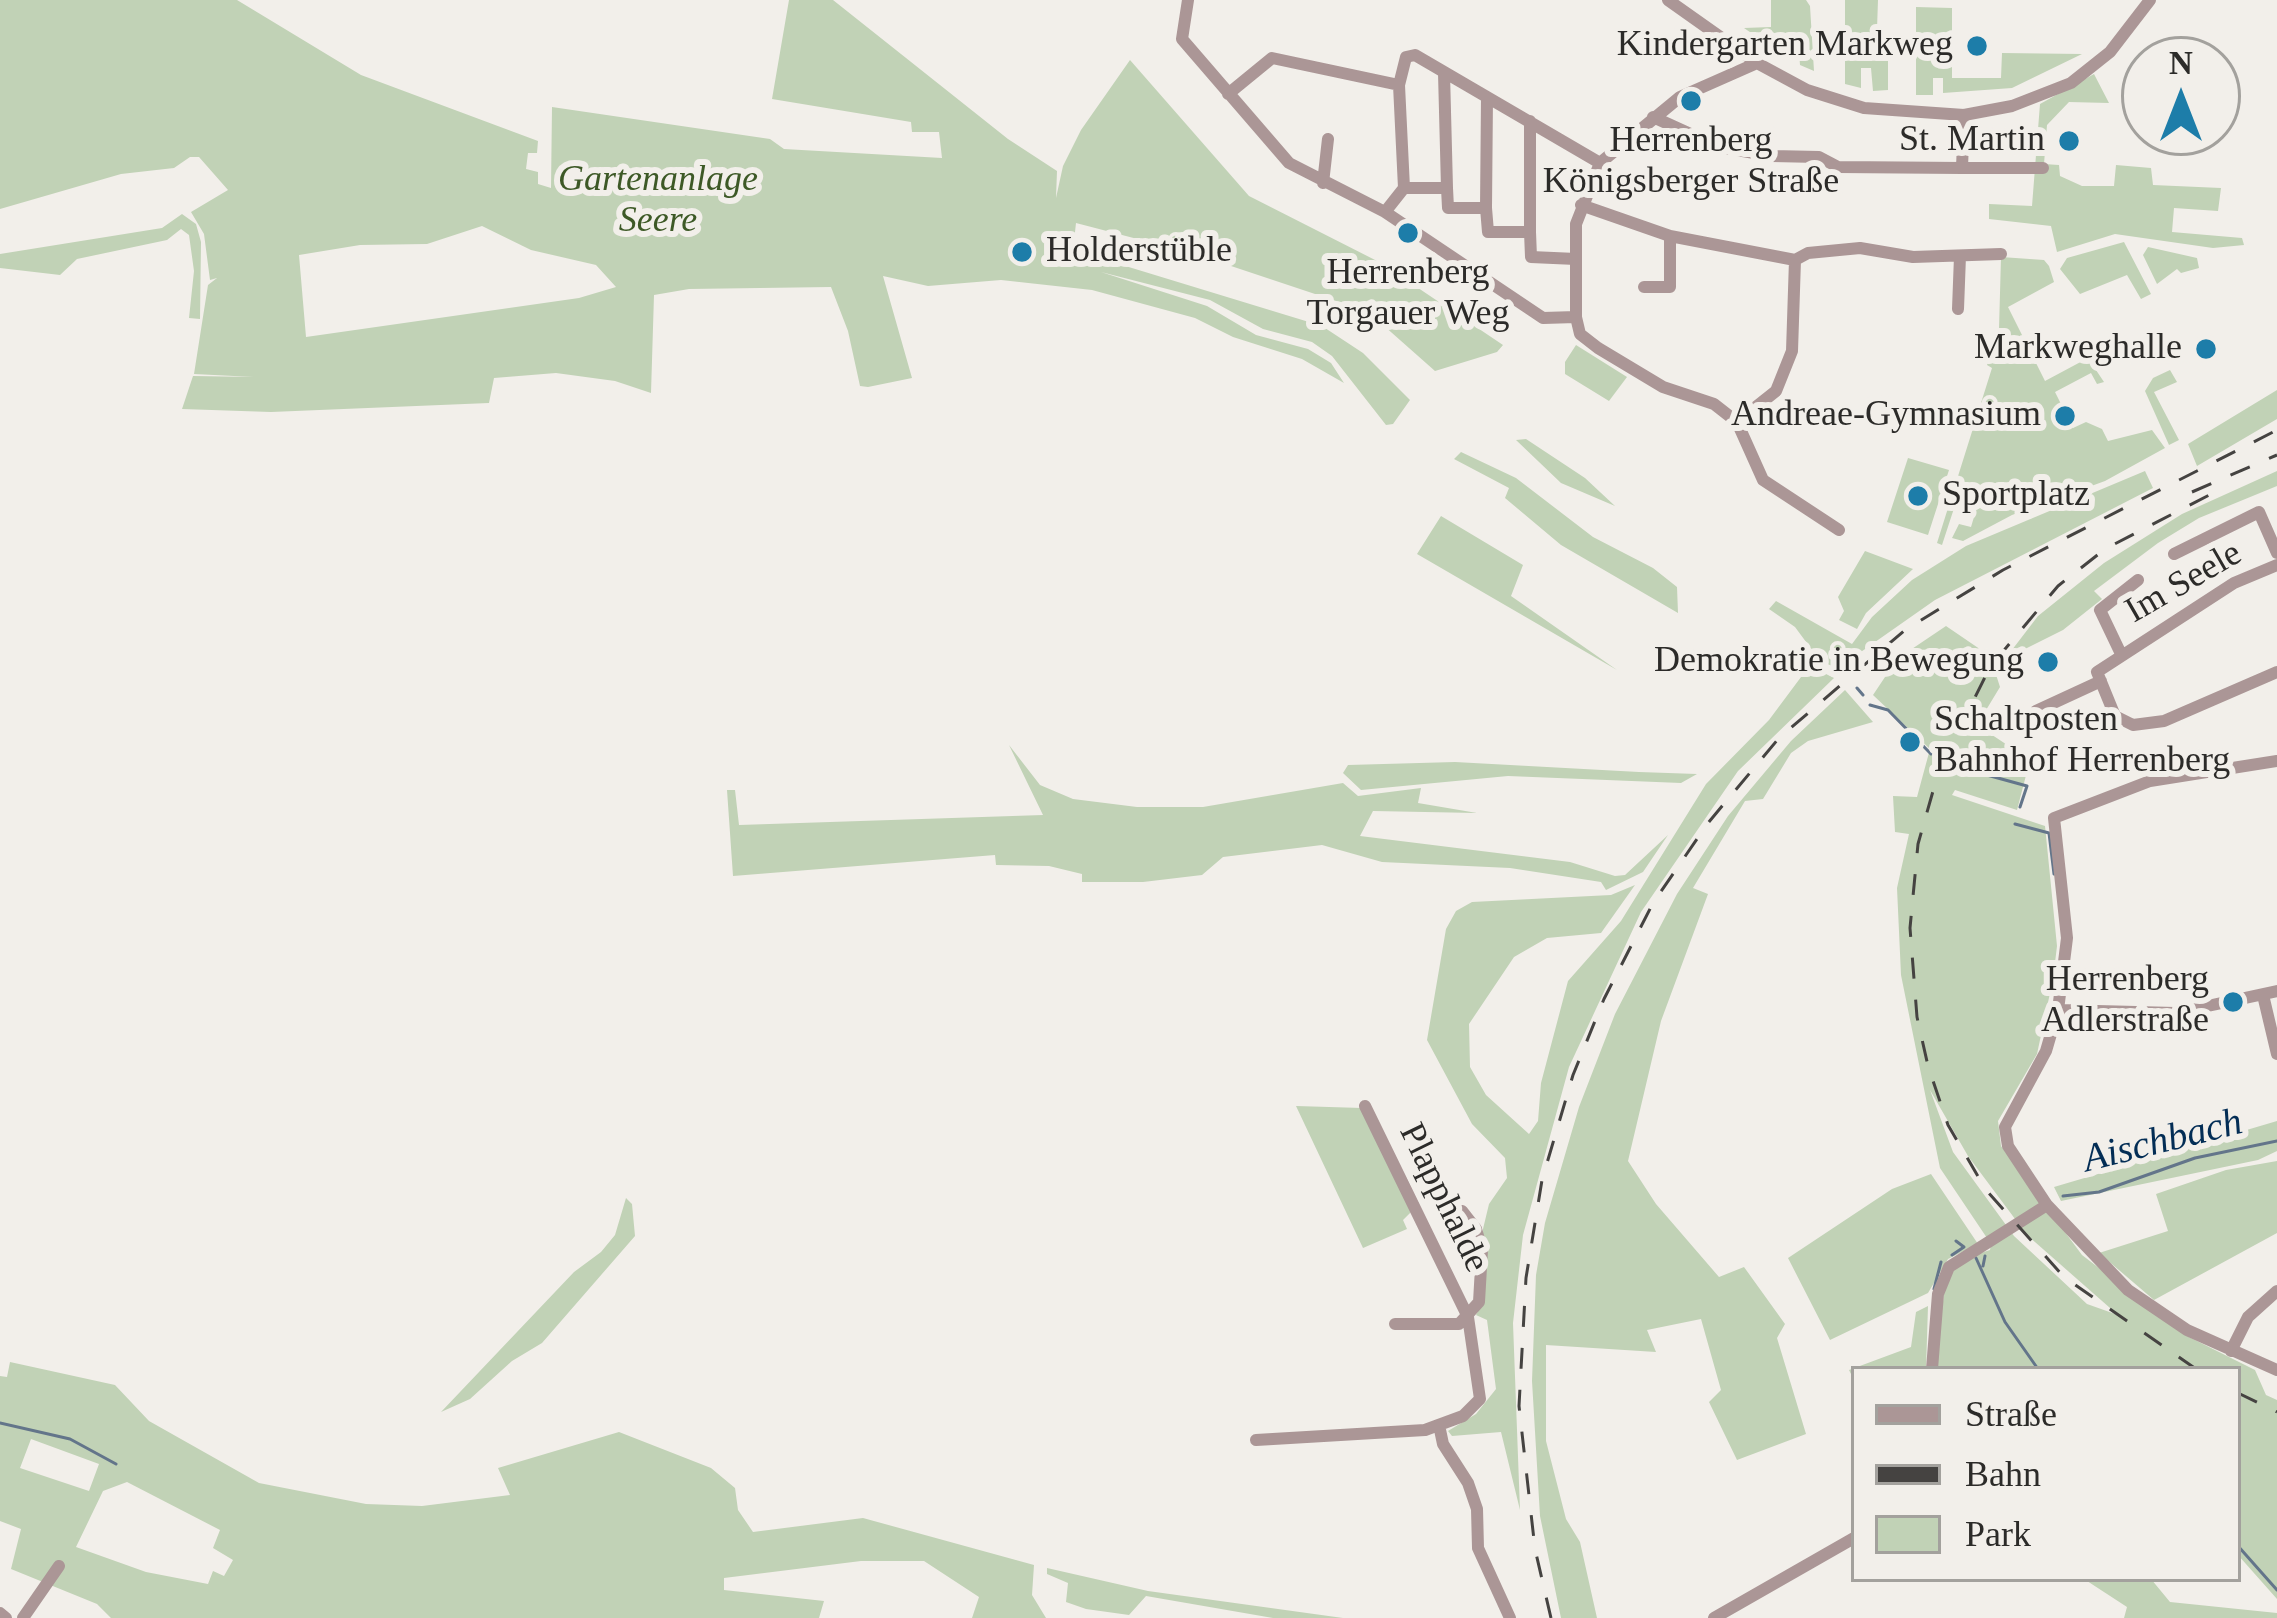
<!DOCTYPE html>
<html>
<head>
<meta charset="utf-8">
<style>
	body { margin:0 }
	#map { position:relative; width:2277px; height:1618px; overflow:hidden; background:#f2efea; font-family:"Times New Roman",serif }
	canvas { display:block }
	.legend { position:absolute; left:1851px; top:1366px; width:390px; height:216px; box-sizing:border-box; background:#f2efea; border:3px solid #a3a19d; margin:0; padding:15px 21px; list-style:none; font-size:36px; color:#2c2b29 }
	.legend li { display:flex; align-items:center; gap:24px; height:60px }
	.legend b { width:60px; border:3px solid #a3a19d }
	.north { position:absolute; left:2121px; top:36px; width:120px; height:120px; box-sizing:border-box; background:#f2efea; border:3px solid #a3a19d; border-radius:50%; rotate:0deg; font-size:33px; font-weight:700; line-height:48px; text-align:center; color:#2c2b29 }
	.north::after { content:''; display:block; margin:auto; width:42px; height:54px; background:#1d7da9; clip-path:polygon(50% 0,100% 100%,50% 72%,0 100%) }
</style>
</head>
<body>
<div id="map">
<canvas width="2277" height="1618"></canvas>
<ul class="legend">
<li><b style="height:15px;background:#ab9696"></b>Straße</li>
<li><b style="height:15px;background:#454341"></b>Bahn</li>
<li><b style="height:33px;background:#c1d2b6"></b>Park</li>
</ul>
<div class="north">N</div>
</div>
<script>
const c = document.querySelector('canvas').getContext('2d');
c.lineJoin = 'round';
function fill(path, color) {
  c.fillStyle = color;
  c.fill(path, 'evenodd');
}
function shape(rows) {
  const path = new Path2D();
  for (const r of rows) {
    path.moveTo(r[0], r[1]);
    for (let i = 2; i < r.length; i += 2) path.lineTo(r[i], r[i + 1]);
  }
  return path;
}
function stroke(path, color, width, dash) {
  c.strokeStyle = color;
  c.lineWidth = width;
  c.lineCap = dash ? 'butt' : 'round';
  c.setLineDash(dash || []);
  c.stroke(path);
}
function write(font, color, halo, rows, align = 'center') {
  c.font = font + ' "Times New Roman",serif';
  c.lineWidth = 12;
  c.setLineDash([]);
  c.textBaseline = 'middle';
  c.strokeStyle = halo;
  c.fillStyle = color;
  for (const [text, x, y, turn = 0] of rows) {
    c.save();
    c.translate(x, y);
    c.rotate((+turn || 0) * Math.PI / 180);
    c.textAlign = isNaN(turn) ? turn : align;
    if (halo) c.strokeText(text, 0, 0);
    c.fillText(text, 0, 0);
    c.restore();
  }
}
const green = shape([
	[0,0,237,0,361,75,538,141,537,153,528,153,526,169,538,172,538,184,551,188,552,107,770,139,784,149,942,158,939,132,912,132,911,122,772,99,789,0,833,0,1008,139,1057,171,1056,198,1063,166,1081,130,1130,60,1249,196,1381,263,1503,345,1497,352,1435,371,1383,325,1345,304,1195,254,1076,223,1073,250,1322,326,1363,353,1410,400,1393,424,1386,425,1332,356,1312,342,1263,329,1210,300,1101,272,1207,306,1256,335,1308,349,1331,363,1344,383,1302,359,1233,337,1195,318,1092,290,1001,280,928,286,883,276,912,378,868,387,860,386,848,331,831,287,689,289,654,295,651,393,615,381,556,373,494,378,489,403,271,412,182,409,193,376,254,377,194,374,208,285,217,278,210,280,204,234,191,212,228,190,199,157,190,157,174,168,121,174,0,209],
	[482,226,531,250,596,265,616,287,579,298,306,337,299,255,360,245,427,244],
	[1771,0,1806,0,1810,6,1814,71,1800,65,1798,39,1785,37,1786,57,1744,28,1771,27],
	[1845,0,1878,0,1877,29,1884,30,1884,58,1888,59,1888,90,1873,91,1871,68,1861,68,1861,88,1845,84],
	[1916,7,1952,8,1952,78,2001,78,2002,53,2082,54,2012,88,1943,93,1943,78,1933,78,1933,95,1916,95],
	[2094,74,2109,103,2069,102,2047,125,2044,164,2059,165,2060,176,2082,186,2114,186,2116,165,2151,168,2153,185,2221,188,2218,211,2174,208,2172,232,2242,238,2244,245,2213,248,2115,234,2057,252,2051,226,1989,219,1989,204,2032,206,2040,104],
	[182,214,196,224,201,242,200,319,189,318,194,271,189,235,181,229,167,240,77,259,60,275,0,268,0,254,162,228],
	[2124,242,2151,294,2141,299,2127,275,2080,294,2060,269,2067,258],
	[2148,247,2197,258,2199,268,2181,273,2177,269,2157,284,2143,255],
	[2001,257,2044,260,2049,266,2054,282,2008,307,2045,381,2088,358,2104,382,2097,384,2091,373,2055,392,2073,428,2086,422,2102,429,2108,441,2152,430,2165,448,2105,481,2012,515,1963,541,1952,538,1959,524,1971,527,1980,497,1960,490,1942,545,1937,543,1992,368,1987,365,1999,329],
	[1576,345,1627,377,1609,401,1565,374,1565,362],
	[2170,370,2177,382,2154,392,2179,440,2169,445,2145,391,2153,378],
	[2277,390,2277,419,2197,466,2188,444],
	[1526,439,1585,478,1615,506,1561,483,1516,440],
	[1461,452,1516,478,1593,537,1653,568,1677,587,1678,613,1561,545,1505,498,1509,488,1454,459],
	[1908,458,1949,470,1928,535,1887,522],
	[2145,471,2153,488,1935,600,1838,668,1819,661,1800,667,1812,650,1795,627,1769,609,1776,601,1852,644,1872,617,1912,580,1966,546],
	[2277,471,2277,486,2199,518,2158,543,2094,591,2102,599,2063,630,2005,659,2038,616,2104,563,2182,514],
	[1441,516,1523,565,1511,596,1617,670,1417,554],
	[1865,551,1913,569,1866,613,1857,629,1839,620,1844,611,1838,597],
	[1946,626,1990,656,2000,687,1977,725,2030,760,2017,810,1955,790,1952,795,2045,826,2057,946,2053,979,2037,1054,1998,1121,2001,1146,2082,1255,2189,1337,2255,1370,2266,1395,2277,1400,2277,1599,2238,1555,2238,1369,1934,1369,1946,1279,1965,1258,1990,1250,1991,1244,1940,1168,1901,975,1897,888,1909,834,1895,832,1893,796,1917,797,1930,749,1873,695,1897,659],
	[1930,1090,1968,1156,2027,1235,2118,1315,2087,1304,2014,1236,1953,1152],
	[1816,669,1834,678,1738,771,1641,912,1569,1067,1523,1235,1513,1323,1520,1510,1501,1432,1452,1436,1448,1431,1476,1414,1496,1389,1487,1320,1476,1315,1483,1302,1483,1229,1489,1204,1507,1178,1505,1158,1472,1124,1427,1040,1446,929,1456,911,1472,902,1611,895,1635,885,1601,933,1547,938,1514,957,1469,1024,1470,1067,1486,1095,1529,1134,1538,1121,1541,1083,1568,981,1621,921,1706,784,1769,720,1804,673],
	[1845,690,1873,722,1808,741,1791,753,1763,799,1745,801,1693,888,1708,894,1661,1021,1628,1161,1656,1204,1719,1277,1744,1267,1785,1324,1777,1338,1806,1434,1737,1460,1709,1402,1721,1390,1701,1319,1647,1330,1656,1352,1546,1345,1546,1441,1566,1519,1580,1542,1597,1618,1561,1618,1540,1516,1532,1381,1536,1275,1545,1223,1579,1107,1615,1014,1677,894,1728,816,1791,741],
	[1009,745,1040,785,1073,799,1137,807,1203,807,1343,783,1358,796,1421,788,1418,803,1477,813,1373,811,1360,836,1570,862,1615,876,1625,875,1668,835,1643,872,1606,890,1601,882,1510,868,1382,862,1322,845,1223,857,1202,875,1143,882,1082,882,1082,874,1049,866,996,865,995,855,733,876,727,790,735,790,739,825,1043,815],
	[1455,762,1639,772,1697,774,1681,783,1508,776,1361,790,1343,773,1348,765],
	[1296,1106,1362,1108,1412,1211,1403,1220,1407,1229,1363,1248],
	[2277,1121,2277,1151,2258,1160,2061,1201,2054,1187],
	[2277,1161,2277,1233,2154,1300,2099,1253,2168,1231,2156,1194,2226,1170],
	[1931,1174,1978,1244,1948,1259,1928,1293,1830,1340,1788,1258,1892,1189],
	[626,1198,632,1204,635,1236,542,1343,512,1361,470,1399,441,1412,574,1272,601,1252,615,1235],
	[1928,1306,1926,1369,1854,1369,1854,1380,1849,1370,1911,1347,1916,1312],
	[10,1362,115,1385,149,1421,259,1483,366,1504,422,1506,510,1495,498,1468,619,1432,711,1468,735,1488,738,1510,753,1532,863,1518,1034,1565,1032,1595,1046,1618,972,1618,979,1597,924,1561,861,1561,724,1578,724,1590,824,1601,819,1618,111,1618,97,1604,11,1569,21,1529,0,1521,0,1376,7,1377],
	[31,1439,99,1464,89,1491,20,1468],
	[127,1482,220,1530,213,1548,233,1560,224,1576,213,1571,208,1584,146,1572,76,1547,103,1491],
	[1047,1568,1148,1591,1343,1618,1273,1618,1146,1596,1129,1615,1086,1609,1066,1602,1068,1583,1047,1574],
	[2084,1579,2151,1579,2170,1602,2277,1613,2277,1618,2124,1618,2127,1607]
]);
const stream = shape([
	[1857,688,1863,695],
	[1870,705,1888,710,1931,754],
	[1954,766,2027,786,2020,807],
	[2015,824,2049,833,2054,874],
	[2063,1196,2099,1192,2195,1158,2277,1141],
	[1952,1255,1964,1247,1956,1241],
	[1976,1258,2005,1322,2038,1369],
	[1983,1266,1985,1256],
	[1934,1289,1941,1262],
	[0,1423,70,1439,116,1464],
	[2238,1546,2277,1590]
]);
const street = shape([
	[1188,0,1182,39,1289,163,1385,212,1543,318,1576,317],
	[1668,0,1757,63,1807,90,1864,108,1964,115,2012,106,2071,83,2110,52,2150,0],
	[1757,63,1680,97,1600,163,1576,224,1576,317,1580,334,1598,348,1663,387,1714,404,1737,422,1763,480,1839,530],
	[1444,73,1447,188],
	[1228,94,1272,58,1399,85],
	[1653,117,1719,147,1772,156,1819,157,1838,167,1962,168,1964,115],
	[1962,168,2043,168],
	[1323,183,1328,139],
	[1404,188,1447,188,1448,208,1486,208,1488,232,1530,232,1531,257,1576,259],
	[1581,205,1670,236,1795,260],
	[1486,208,1487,97],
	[1385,212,1404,188,1399,85,1406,57,1415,55,1600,163],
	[1530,232,1530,121],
	[1795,260,1808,253,1860,248,1913,257,2001,254],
	[1644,287,1670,287,1670,236],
	[1958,309,1960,256],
	[1737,422,1776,391,1792,351,1795,260],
	[2174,554,2259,512,2277,553],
	[2277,565,2234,583,2097,672,2115,716,2133,725,2164,721,2277,672],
	[2121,654,2100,610,2138,580],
	[2036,711,2101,681],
	[2277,761,2150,781,2054,818,2067,938,2058,1010,2046,1051,2005,1127,2008,1146,2047,1205,2128,1290,2187,1330,2277,1370],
	[2263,995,2277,1054],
	[2058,1010,2175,1013,2277,991],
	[1395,1324,1459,1324,1479,1302,1482,1250,1476,1229,1462,1211],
	[2231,1351,2248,1317,2277,1291],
	[1932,1369,1938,1294,1949,1267,2047,1205],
	[1439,1425,1443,1444,1468,1483,1477,1509,1478,1548,1510,1618],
	[1256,1440,1425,1430,1463,1416,1480,1399,1468,1317,1365,1106],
	[0,1613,6,1618],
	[23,1618,59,1566],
	[1714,1618,1854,1538]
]);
const rail = shape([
	[2192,492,2277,455],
	[2196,1369,2064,1277,1986,1190,1948,1125,1928,1066,1917,1017,1910,928,1918,844,1939,770,1990,667,2058,586,2105,549,2215,492],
	[2238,1393,2277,1412],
	[1551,1618,1535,1549,1519,1406,1526,1278,1542,1180,1573,1075,1604,999,1653,903,1708,823,1779,738,1905,630,2003,570,2277,430]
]);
const markers = [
	[1977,46,12,"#1d7da9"],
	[1691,101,12,"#1d7da9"],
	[2069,141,12,"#1d7da9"],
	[1408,233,12,"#1d7da9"],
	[1022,252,12,"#1d7da9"],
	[2206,349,12,"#1d7da9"],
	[2065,416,12,"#1d7da9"],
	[1918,496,12,"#1d7da9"],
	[2048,662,12,"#1d7da9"],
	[1910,742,12,"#1d7da9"],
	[2233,1002,12,"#1d7da9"]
];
const poiNames = [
	["Kindergarten Markweg",1953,46],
	["St. Martin",2045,141],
	["Herrenberg",1691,142,"center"],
	["Königsberger Straße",1691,183,"center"],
	["Holderstüble",1046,252,"left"],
	["Herrenberg",1408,274,"center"],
	["Torgauer Weg",1408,315,"center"],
	["Markweghalle",2182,349],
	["Andreae-Gymnasium",2041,416],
	["Sportplatz",1942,496,"left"],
	["Demokratie in Bewegung",2024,662],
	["Schaltposten",1934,721,"left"],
	["Bahnhof Herrenberg",1934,762,"left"],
	["Herrenberg",2209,981],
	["Adlerstraße",2209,1022]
];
const parkNames = [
	["Gartenanlage",658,181],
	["Seere",658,222]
];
const streetNames = [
	["Im Seele",2184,583,-30],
	["Plapphalde",1443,1198,64]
];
const waterNames = [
	["Aischbach",2163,1142,-14]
];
fill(green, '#c1d2b6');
stroke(stream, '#63758a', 3);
stroke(street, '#ab9696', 12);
stroke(rail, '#454341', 3, [21, 21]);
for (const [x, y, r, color] of markers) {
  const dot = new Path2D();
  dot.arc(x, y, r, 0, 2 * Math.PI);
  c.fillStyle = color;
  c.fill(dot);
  stroke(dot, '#f2efea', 4.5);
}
write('36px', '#2c2b29', '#f2efea', poiNames, 'right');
write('italic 36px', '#3d5926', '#f2efea', parkNames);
write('36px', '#2c2b29', '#f2efea', streetNames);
write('italic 39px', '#032d55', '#f2efea', waterNames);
</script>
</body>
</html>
